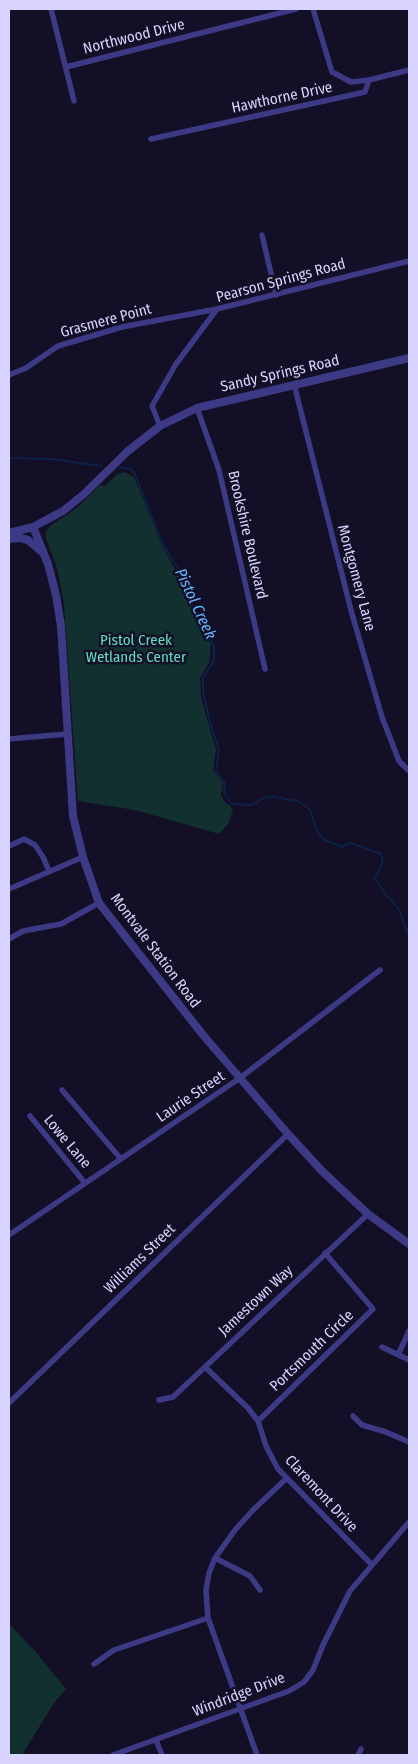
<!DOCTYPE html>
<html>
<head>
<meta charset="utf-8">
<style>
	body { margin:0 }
	#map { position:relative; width:418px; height:1764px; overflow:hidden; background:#130f26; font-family:"Fira Sans Condensed",sans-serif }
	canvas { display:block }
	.frame { position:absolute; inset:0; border:10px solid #d9d4ff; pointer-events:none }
</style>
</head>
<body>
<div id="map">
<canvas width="418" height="1764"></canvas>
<div class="frame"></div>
</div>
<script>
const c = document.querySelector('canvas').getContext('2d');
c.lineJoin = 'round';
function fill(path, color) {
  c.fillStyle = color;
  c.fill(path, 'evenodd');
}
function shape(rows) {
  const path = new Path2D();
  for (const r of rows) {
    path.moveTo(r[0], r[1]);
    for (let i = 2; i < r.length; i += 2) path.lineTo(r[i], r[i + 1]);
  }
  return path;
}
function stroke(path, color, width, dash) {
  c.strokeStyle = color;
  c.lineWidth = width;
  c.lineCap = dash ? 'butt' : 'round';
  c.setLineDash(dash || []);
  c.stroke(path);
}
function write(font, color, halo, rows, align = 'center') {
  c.font = font + ' "Fira Sans Condensed",sans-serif';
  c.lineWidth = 5;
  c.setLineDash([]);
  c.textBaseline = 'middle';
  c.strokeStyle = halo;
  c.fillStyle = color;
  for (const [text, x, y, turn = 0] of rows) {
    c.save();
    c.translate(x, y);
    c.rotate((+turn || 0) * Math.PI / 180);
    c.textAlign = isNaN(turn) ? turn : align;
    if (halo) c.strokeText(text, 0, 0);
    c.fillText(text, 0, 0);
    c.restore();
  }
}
const green = shape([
	[124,472,134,477,161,543,177,573,186,586,185,594,211,644,209,663,200,678,201,697,216,750,213,770,223,783,221,794,224,801,233,809,229,823,219,834,135,810,78,801,64,604,57,568,46,538,46,532,50,526,77,508,100,485,105,486,117,474],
	[9,1624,35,1651,66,1689,54,1703,22,1755,9,1755]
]);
const stream = shape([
	[9,458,51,459,101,466],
	[120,467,130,469,134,472,161,540,174,563,190,586,187,593,196,614,214,646,214,660,203,678,203,693,211,726,219,750,216,772,225,783,224,793,231,804,252,805,268,796,298,801,310,810,317,831,325,840,342,847,351,843,381,854,383,861,375,878,386,895,398,908,409,936]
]);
const minor = shape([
	[51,9,74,101],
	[313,9,332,72,351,82,369,80],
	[66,67,296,9],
	[151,139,365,92,369,80,409,70],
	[262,235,276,295],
	[9,375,26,368,58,346,122,327,217,309],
	[294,384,352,614,382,717,399,761,409,771],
	[197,408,219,470,265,669],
	[160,426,152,406,176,364,217,309,409,261],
	[9,739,67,734],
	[9,846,24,839,35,845,43,857,49,871],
	[9,889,83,857],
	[9,939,23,931,61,924,99,903],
	[62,1090,121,1159],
	[30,1116,85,1183],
	[9,1235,240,1078,380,970],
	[382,1347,409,1360],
	[398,1355,409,1331],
	[205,1367,248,1408,258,1421,266,1446,278,1469,372,1565],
	[159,1400,173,1397,368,1214],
	[9,1403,288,1134],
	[353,1416,362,1425,386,1432,409,1442],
	[258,1421,373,1309,325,1253],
	[215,1558,250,1576,260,1590],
	[94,1664,114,1650,208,1618],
	[156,1740,162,1755],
	[113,1755,289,1691,304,1682,313,1670,323,1645,350,1591,409,1522],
	[257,1755,208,1618,206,1590,209,1573,215,1558,235,1530,253,1510,287,1478],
	[358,1755,361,1749]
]);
const tertiary = shape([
	[33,527,48,564,56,595,61,626,73,816,83,857,99,903,203,1035,288,1134,322,1171,368,1214,409,1244],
	[9,533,33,527,63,511,84,494,128,451,160,426,197,408,409,358],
	[9,539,20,538,28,540,42,552]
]);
const streetNames = [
	["Northwood Drive",134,37,-14],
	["Hawthorne Drive",282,98,-12],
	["Pearson Springs Road",281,281,-15],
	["Grasmere Point",106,321,-15],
	["Sandy Springs Road",280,374,-13],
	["Brookshire Boulevard",247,535,77],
	["Montgomery Lane",356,578,75],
	["Montvale Station Road",155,951,53],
	["Laurie Street",191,1097,-34],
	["Lowe Lane",67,1142,50],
	["Williams Street",140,1259,-44],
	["Jamestown Way",256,1301,-43],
	["Portsmouth Circle",312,1351,-44],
	["Claremont Drive",321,1494,47],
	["Windridge Drive",239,1695,-21]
];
const parkNames = [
	["Pistol Creek",136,641],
	["Wetlands Center",136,658]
];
const waterNames = [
	["Pistol Creek",195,604,65]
];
fill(green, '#12302f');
stroke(stream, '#0c2248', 2);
stroke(minor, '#3d3a85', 5.5);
stroke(tertiary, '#3d3a85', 8);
write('15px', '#d9d4ff', '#130f26', streetNames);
write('15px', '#5fe0c0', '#130f26', parkNames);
write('italic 16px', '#62b6ff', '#130f26', waterNames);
</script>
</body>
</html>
